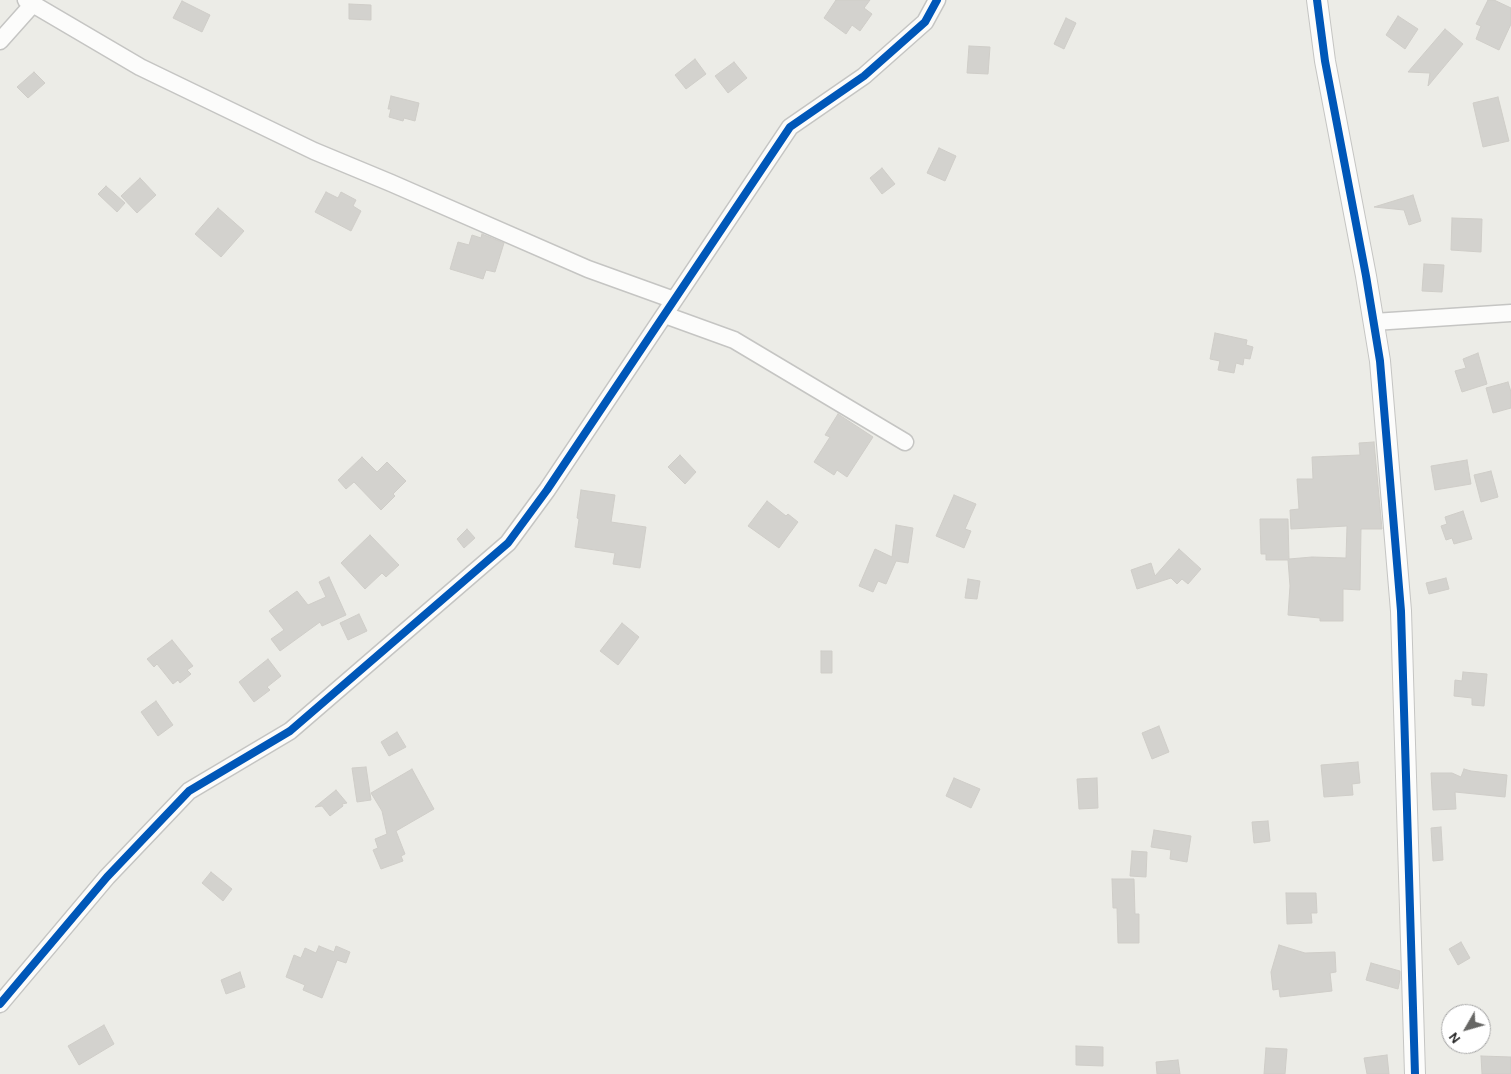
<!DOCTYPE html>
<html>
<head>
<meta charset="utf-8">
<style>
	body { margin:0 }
	#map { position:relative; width:1511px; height:1074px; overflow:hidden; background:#ecece7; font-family:Karla,sans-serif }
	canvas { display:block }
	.north { position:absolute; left:1441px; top:1004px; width:50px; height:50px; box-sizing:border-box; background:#fff; border:1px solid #a5a5a5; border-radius:50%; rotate:232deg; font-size:14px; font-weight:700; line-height:20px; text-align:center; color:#1e1e1e }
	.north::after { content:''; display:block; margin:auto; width:18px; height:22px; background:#666664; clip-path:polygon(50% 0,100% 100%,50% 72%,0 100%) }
</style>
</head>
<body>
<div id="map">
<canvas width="1511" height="1074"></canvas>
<div class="north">N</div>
</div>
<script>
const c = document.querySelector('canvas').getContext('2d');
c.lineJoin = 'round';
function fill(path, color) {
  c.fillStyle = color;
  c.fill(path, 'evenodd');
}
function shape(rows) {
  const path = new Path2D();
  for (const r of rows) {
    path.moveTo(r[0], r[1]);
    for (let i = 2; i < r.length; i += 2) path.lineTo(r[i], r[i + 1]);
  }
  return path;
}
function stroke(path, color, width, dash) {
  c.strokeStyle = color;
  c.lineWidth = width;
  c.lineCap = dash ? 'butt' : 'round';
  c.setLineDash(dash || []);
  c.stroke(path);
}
const building = shape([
	[836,0,870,0,864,8,872,14,860,31,852,25,846,34,824,18,836,0],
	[1488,0,1494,0,1511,8,1511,24,1499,50,1476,39,1481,26,1476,24,1488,0],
	[182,1,210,15,202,32,173,18,182,1],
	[349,4,371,5,371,20,349,19,349,4],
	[1398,16,1418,29,1405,49,1386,35,1398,16],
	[1066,18,1076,23,1064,49,1054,44,1066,18],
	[1445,29,1463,44,1428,86,1430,73,1408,72,1445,29],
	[969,46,990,47,988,74,967,73,969,46],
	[695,59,706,74,686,89,675,75,695,59],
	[734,62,747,78,728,93,715,76,734,62],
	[34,72,45,83,28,98,17,87,34,72],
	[391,96,419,103,415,121,404,118,403,121,389,117,391,109,388,109,391,96],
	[1498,97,1509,141,1483,147,1473,103,1498,97],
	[939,148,956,156,945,181,927,173,939,148],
	[882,168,895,184,882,194,870,178,882,168],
	[140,178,156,195,137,213,121,196,140,178],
	[106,186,125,203,117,212,98,194,106,186],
	[326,192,338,198,341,192,356,200,353,206,361,211,351,231,315,212,326,192],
	[1413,195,1421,221,1409,225,1404,210,1374,207,1413,195],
	[218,208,244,231,221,257,195,234,218,208],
	[1452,218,1482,219,1481,252,1451,250,1452,218],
	[482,234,504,243,495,272,486,270,483,279,450,269,458,242,469,245,472,235,481,238,482,234],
	[1424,264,1444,265,1442,292,1422,291,1424,264],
	[1215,333,1247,340,1246,345,1253,347,1250,359,1244,358,1243,365,1236,363,1234,373,1218,370,1220,361,1210,359,1215,333],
	[1478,353,1487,384,1462,392,1455,371,1466,368,1463,359,1478,353],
	[1508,382,1511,392,1511,408,1493,413,1486,388,1508,382],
	[838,414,873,437,847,477,837,470,834,475,814,462,830,437,825,435,838,414],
	[1374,442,1382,529,1361,529,1360,590,1343,589,1343,621,1320,621,1320,618,1288,615,1290,586,1288,560,1266,560,1266,554,1261,554,1260,519,1288,519,1289,559,1312,557,1346,558,1347,526,1291,529,1290,510,1299,509,1297,479,1313,479,1312,457,1360,455,1359,443,1374,442],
	[680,455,696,472,685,484,668,467,680,455],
	[362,457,377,472,387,462,406,481,393,494,395,496,381,510,354,482,346,489,338,480,362,457],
	[1467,460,1471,484,1435,490,1431,466,1467,460],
	[1491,471,1498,497,1481,502,1474,475,1491,471],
	[581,490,615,495,611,522,646,527,640,568,613,564,615,553,575,547,579,519,577,518,581,490],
	[954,495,976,504,965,529,971,531,964,548,936,536,954,495],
	[767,501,786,516,788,514,798,522,779,548,748,526,767,501],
	[1463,511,1472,539,1454,544,1452,538,1446,540,1441,526,1447,524,1445,517,1463,511],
	[896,525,913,528,908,563,896,561,886,584,878,581,873,592,859,586,875,549,892,557,896,525],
	[467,529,475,538,464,548,457,539,467,529],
	[370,535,399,565,386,577,382,573,365,589,341,563,370,535],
	[1179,549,1201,569,1188,584,1182,579,1177,584,1171,578,1137,589,1131,570,1151,563,1155,576,1179,549],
	[329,577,346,615,322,626,320,622,280,651,271,639,284,630,269,611,297,591,308,605,326,597,319,582,329,577],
	[1446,578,1449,589,1429,594,1426,583,1446,578],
	[968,579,980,581,977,599,965,598,968,579],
	[359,614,367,631,348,640,340,623,359,614],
	[622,623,639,637,618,665,600,651,622,623],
	[172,640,193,666,187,670,191,674,180,683,178,680,173,684,157,664,154,667,147,659,172,640],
	[821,651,832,651,832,673,821,673,821,651],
	[268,659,281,676,267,687,270,690,254,702,239,682,268,659],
	[1463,672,1487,674,1484,706,1472,705,1472,698,1454,696,1455,680,1462,681,1463,672],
	[156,701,173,725,158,736,141,712,156,701],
	[1159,726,1169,752,1152,759,1142,733,1159,726],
	[397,732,406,747,389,756,381,742,397,732],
	[1358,762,1360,783,1352,784,1353,795,1324,797,1321,765,1358,762],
	[366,767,371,800,357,802,352,768,366,767],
	[412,769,434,809,396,831,405,854,401,856,403,861,381,869,373,850,378,848,375,839,387,834,382,811,371,793,412,769],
	[1464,769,1471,771,1507,775,1505,797,1455,792,1456,809,1433,810,1431,773,1452,773,1461,777,1464,769],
	[954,778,980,789,971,808,946,796,954,778],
	[1097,778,1098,808,1079,809,1077,779,1097,778],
	[336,790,347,803,342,804,343,806,330,816,322,806,315,807,336,790],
	[1268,821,1270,841,1254,843,1252,822,1268,821],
	[1441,827,1443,860,1433,861,1431,828,1441,827],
	[1154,830,1191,836,1187,862,1170,859,1171,850,1151,847,1154,830],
	[1132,851,1147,852,1146,877,1130,876,1132,851],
	[211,872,232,889,223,901,202,883,211,872],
	[1112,879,1134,879,1135,914,1139,914,1139,943,1118,943,1117,908,1113,908,1112,879],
	[1286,893,1316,893,1317,913,1311,913,1312,923,1287,924,1286,893],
	[1461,942,1470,958,1458,965,1449,949,1461,942],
	[1279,945,1305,953,1335,952,1336,972,1330,973,1332,991,1280,997,1279,989,1273,990,1271,972,1279,945],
	[319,946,334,952,336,946,350,952,346,963,337,960,322,998,303,990,305,985,286,977,294,955,301,958,305,948,316,953,319,946],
	[1371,963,1400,971,1400,979,1398,989,1366,980,1371,963],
	[240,972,245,987,226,994,221,980,240,972],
	[104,1025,114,1044,79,1065,68,1046,104,1025],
	[1076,1046,1103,1047,1103,1066,1076,1065,1076,1046],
	[1266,1048,1287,1049,1285,1074,1264,1074,1266,1048],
	[1387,1055,1389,1074,1367,1074,1364,1058,1387,1055],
	[1481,1056,1511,1057,1511,1074,1482,1074,1481,1056],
	[1178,1060,1180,1074,1157,1074,1156,1062,1178,1060]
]);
const minor = shape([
	[26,0,140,67,314,151,391,183,588,269,674,300],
	[0,41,33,4],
	[665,315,734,340,905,442],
	[1374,322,1511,313],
	[0,1004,107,877,189,791,290,731,508,543,547,490,790,127,864,76,925,22,937,0]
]);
const tertiary = shape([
	[1317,0,1325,61,1366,276,1380,361,1401,611,1415,1074]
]);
const cycleway = shape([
	[1317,0,1325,61,1366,276,1380,361,1401,611,1415,1074],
	[0,1004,107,877,189,791,290,731,508,543,547,490,790,127,864,76,925,22,937,0]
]);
fill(building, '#d3d2ce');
stroke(building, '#cfcdc8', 1);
stroke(minor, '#c5c5c3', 19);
stroke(tertiary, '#c5c5c3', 22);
stroke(minor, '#fcfcfb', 16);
stroke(tertiary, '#fcfcfb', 20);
stroke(cycleway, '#0057b8', 8);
</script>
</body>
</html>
